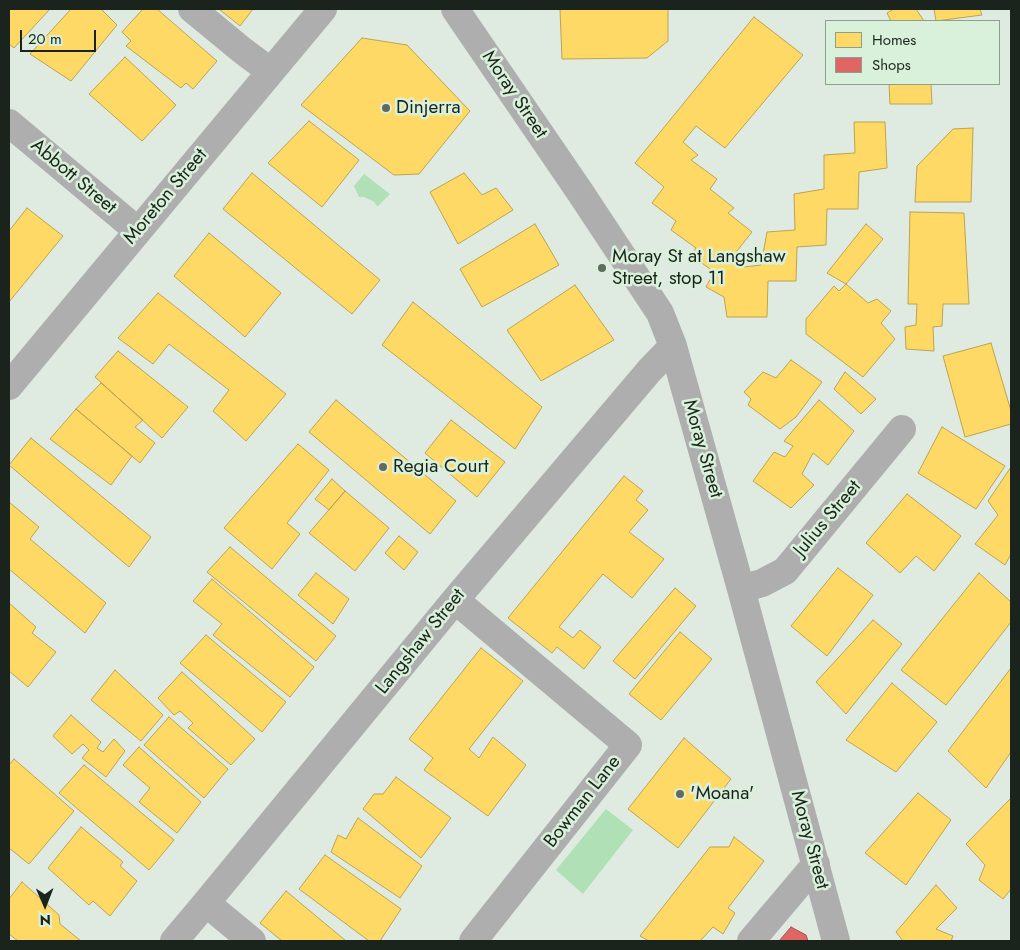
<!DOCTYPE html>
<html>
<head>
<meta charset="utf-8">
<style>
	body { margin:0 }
	#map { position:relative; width:1020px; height:950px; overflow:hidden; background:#dfebe0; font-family:Jost,sans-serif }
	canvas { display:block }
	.frame { position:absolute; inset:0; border:10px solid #1b241c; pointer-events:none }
	.legend { position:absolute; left:825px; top:20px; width:175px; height:65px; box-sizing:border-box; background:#d9f1db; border:1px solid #8d9f8f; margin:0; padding:6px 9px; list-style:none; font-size:15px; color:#1b241c }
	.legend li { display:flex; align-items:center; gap:10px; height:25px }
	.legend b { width:25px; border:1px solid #8d9f8f }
	.north { position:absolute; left:20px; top:880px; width:50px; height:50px; -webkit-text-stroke:4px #d9f1db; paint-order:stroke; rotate:179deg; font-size:14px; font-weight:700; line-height:20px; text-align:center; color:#1b241c }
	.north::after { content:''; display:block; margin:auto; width:18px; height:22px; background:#1b241c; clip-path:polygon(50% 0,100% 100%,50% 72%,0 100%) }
	.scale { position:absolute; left:20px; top:30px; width:76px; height:22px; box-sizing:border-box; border:2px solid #1b241c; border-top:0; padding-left:6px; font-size:15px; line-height:18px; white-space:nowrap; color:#1b241c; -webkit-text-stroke:4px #d9f1db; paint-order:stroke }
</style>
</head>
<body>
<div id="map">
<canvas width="1020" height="950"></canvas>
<div class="frame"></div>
<ul class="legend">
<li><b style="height:14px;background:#ffd966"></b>Homes</li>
<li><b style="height:14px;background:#e06666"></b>Shops</li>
</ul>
<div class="north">N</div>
<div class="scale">20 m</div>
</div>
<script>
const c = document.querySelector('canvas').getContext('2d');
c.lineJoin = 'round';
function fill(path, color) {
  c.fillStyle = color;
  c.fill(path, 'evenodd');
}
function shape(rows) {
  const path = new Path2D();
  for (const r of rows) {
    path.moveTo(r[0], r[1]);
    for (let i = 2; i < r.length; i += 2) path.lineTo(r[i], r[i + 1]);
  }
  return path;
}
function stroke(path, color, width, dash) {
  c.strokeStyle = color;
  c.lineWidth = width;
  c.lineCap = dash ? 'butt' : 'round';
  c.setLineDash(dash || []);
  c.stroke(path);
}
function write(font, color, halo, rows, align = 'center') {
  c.font = font + ' Jost,sans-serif';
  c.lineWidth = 5;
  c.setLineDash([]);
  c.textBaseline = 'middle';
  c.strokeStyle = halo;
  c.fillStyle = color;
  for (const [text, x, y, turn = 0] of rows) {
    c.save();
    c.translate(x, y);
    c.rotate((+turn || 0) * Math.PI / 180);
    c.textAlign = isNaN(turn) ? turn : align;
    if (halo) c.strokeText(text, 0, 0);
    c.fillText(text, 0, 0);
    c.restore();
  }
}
const water = shape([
	[364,174,390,194,378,206,377,206,373,201,368,199,364,197,359,197,354,186],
	[606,809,633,830,583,894,556,870]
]);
const homes = shape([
	[9,9,50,9,14,48,9,44,9,9],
	[71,9,101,9,117,25,71,81,30,54,71,9],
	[143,9,157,9,217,61,193,89,186,83,181,88,126,46,131,41,122,32,143,9],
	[219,9,253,9,240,26,219,9],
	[560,9,668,9,668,41,647,58,562,59,560,9],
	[894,9,916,9,924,21,891,21,887,13,894,9],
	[934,9,980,9,982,15,936,21,934,9],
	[754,17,803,55,725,148,696,126,683,142,698,155,691,160,717,179,710,189,734,208,728,213,752,232,733,256,744,267,761,265,767,232,795,230,794,194,824,189,824,155,855,153,854,122,885,122,887,168,859,172,858,209,827,209,826,245,797,247,796,281,768,281,767,317,727,317,724,297,706,287,714,272,691,255,696,248,671,230,676,221,652,203,664,187,635,163,754,17],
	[362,38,407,45,470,111,419,174,394,175,301,105,362,38],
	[125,57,176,105,142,141,89,94,125,57],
	[889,84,931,84,932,104,890,104,889,84],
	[309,121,359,160,322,207,268,163,309,121],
	[973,128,971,202,915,202,917,166,953,129,973,128],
	[252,173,380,280,352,314,223,209,252,173],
	[464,173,482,195,496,188,513,210,458,244,430,192,464,173],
	[27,208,63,236,9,302,9,231,27,208],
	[910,212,964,213,969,304,943,304,942,326,933,327,934,351,906,349,905,327,916,325,917,304,908,304,910,212],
	[535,224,559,265,482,307,460,269,535,224],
	[866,224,883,239,846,284,827,273,866,224],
	[209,233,281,293,245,337,174,276,209,233],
	[846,284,868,303,877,299,891,311,881,323,895,339,863,377,806,334,806,319,834,286,839,291,846,284],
	[575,285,614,340,541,381,507,330,575,285],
	[158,293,286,394,246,441,213,411,229,390,169,344,153,364,118,338,158,293],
	[413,302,542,407,515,449,382,345,413,302],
	[991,343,1011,411,1011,424,965,437,943,356,991,343],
	[118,351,188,407,162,438,95,377,118,351],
	[791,360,822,382,796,417,780,429,748,405,751,399,744,392,763,372,776,378,791,360],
	[845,372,876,399,861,414,834,389,845,372],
	[101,383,143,420,135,427,155,443,140,463,76,409,101,383],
	[336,400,456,501,430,534,309,432,336,400],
	[819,400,854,431,828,465,813,453,802,474,814,485,791,508,753,481,774,452,785,457,793,446,784,441,819,400],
	[76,409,132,456,111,485,50,439,76,409],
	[451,420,505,462,477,497,425,453,451,420],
	[942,427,1005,466,976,509,918,473,942,427],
	[31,438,151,537,129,567,9,465,31,438],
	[298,444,329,470,287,523,300,534,272,569,224,528,298,444],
	[1011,467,1011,554,1005,565,975,544,998,515,988,501,1011,467],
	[624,476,643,491,636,500,648,510,629,532,664,559,632,598,603,574,559,627,573,638,580,630,601,647,584,669,557,647,552,653,508,618,624,476],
	[332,479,345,491,329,510,315,499,332,479],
	[345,491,389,528,355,571,309,533,345,491],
	[907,494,961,536,934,571,916,556,900,573,866,543,907,494],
	[9,502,39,527,30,539,106,603,85,633,9,569,9,502],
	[399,536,418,552,404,570,385,553,399,536],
	[230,547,336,636,316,661,207,572,230,547],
	[838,568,873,595,827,656,791,626,838,568],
	[316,573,349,599,333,624,298,595,316,573],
	[979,573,1011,602,1011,622,946,705,901,670,979,573],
	[212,579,314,667,290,697,213,635,222,624,193,601,212,579],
	[675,588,696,606,635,679,613,661,675,588],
	[9,603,36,627,32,633,56,652,28,687,9,671,9,603],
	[873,620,902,644,846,714,816,682,873,620],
	[680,632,712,659,661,720,629,694,680,632],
	[206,635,286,702,262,732,180,663,206,635],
	[481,648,523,681,469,749,479,758,493,737,526,765,488,816,424,770,433,758,409,739,481,648],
	[1011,668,1011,752,986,788,948,751,1011,668],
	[115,670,163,715,141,741,91,700,115,670],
	[182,672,255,739,231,765,188,728,193,723,180,711,174,715,158,698,182,672],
	[892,683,937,722,896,772,846,740,892,683],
	[71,715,101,742,97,748,103,752,114,739,125,751,106,777,82,758,89,750,83,744,72,754,53,736,71,715],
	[169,717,228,769,204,798,144,745,169,717],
	[684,738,731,779,678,848,628,809,684,738],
	[139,747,201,802,177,833,139,802,150,788,123,765,139,747],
	[14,759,74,811,29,864,9,848,9,765,14,759],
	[84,765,174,840,149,870,59,793,84,765],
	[396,777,451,818,421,858,363,809,374,794,383,794,396,777],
	[918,793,951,820,906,885,865,853,918,793],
	[1011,798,1011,889,1003,899,979,880,985,865,966,844,1011,798],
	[358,818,422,866,400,898,331,852,338,835,346,839,358,818],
	[81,827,123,862,120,866,137,881,110,916,93,901,89,905,48,868,81,827],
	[734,837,764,861,728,908,735,913,723,934,713,927,700,941,649,941,640,936,710,847,729,847,734,837],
	[325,855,401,909,380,941,369,941,299,889,325,855],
	[22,882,59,915,60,924,81,941,18,941,9,934,9,899,22,882],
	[936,885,957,908,936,929,953,936,951,941,903,941,896,932,936,885],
	[286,891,346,941,282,941,260,923,286,891]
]);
const shops = shape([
	[791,927,806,935,808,941,779,941,791,927]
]);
const street = shape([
	[192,9,243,51,270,71],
	[455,9,580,192,660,313,673,346,741,589,836,941],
	[9,123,138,231],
	[9,386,323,9],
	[741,589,762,583,785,571,902,429],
	[455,600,628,745,473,941],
	[206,903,252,941],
	[174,941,206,903,455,600,649,371,673,346],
	[751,941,816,864]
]);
const markers = [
	[386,108,5,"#606a61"],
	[602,268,5,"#606a61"],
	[383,467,5,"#606a61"],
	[680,794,5,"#606a61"]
];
const streetNames = [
	["Moray Street",514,95,56],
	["Abbott Street",73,177,40],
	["Moreton Street",166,197,-50],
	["Moray Street",702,449,74],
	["Julius Street",828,519,-50],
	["Langshaw Street",421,642,-51],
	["Bowman Lane",583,802,-52],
	["Moray Street",809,840,75]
];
const poiNames = [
	["Dinjerra",396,108],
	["Moray St at Langshaw",612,257],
	["Street, stop 11",612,279],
	["Regia Court",393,467],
	["'Moana'",690,794]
];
fill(water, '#b0e0b5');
fill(homes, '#ffd966');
stroke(homes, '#bba350', 1);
fill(shops, '#e06666');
stroke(shops, '#a55250', 1);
stroke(street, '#afaeae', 28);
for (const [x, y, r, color] of markers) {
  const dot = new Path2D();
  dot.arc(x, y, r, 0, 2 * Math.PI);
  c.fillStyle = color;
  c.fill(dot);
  stroke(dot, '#d9f1db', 2);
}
write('19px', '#1b241c', '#d9f1db', streetNames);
write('19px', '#1b241c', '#d9f1db', poiNames, 'left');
</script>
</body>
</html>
